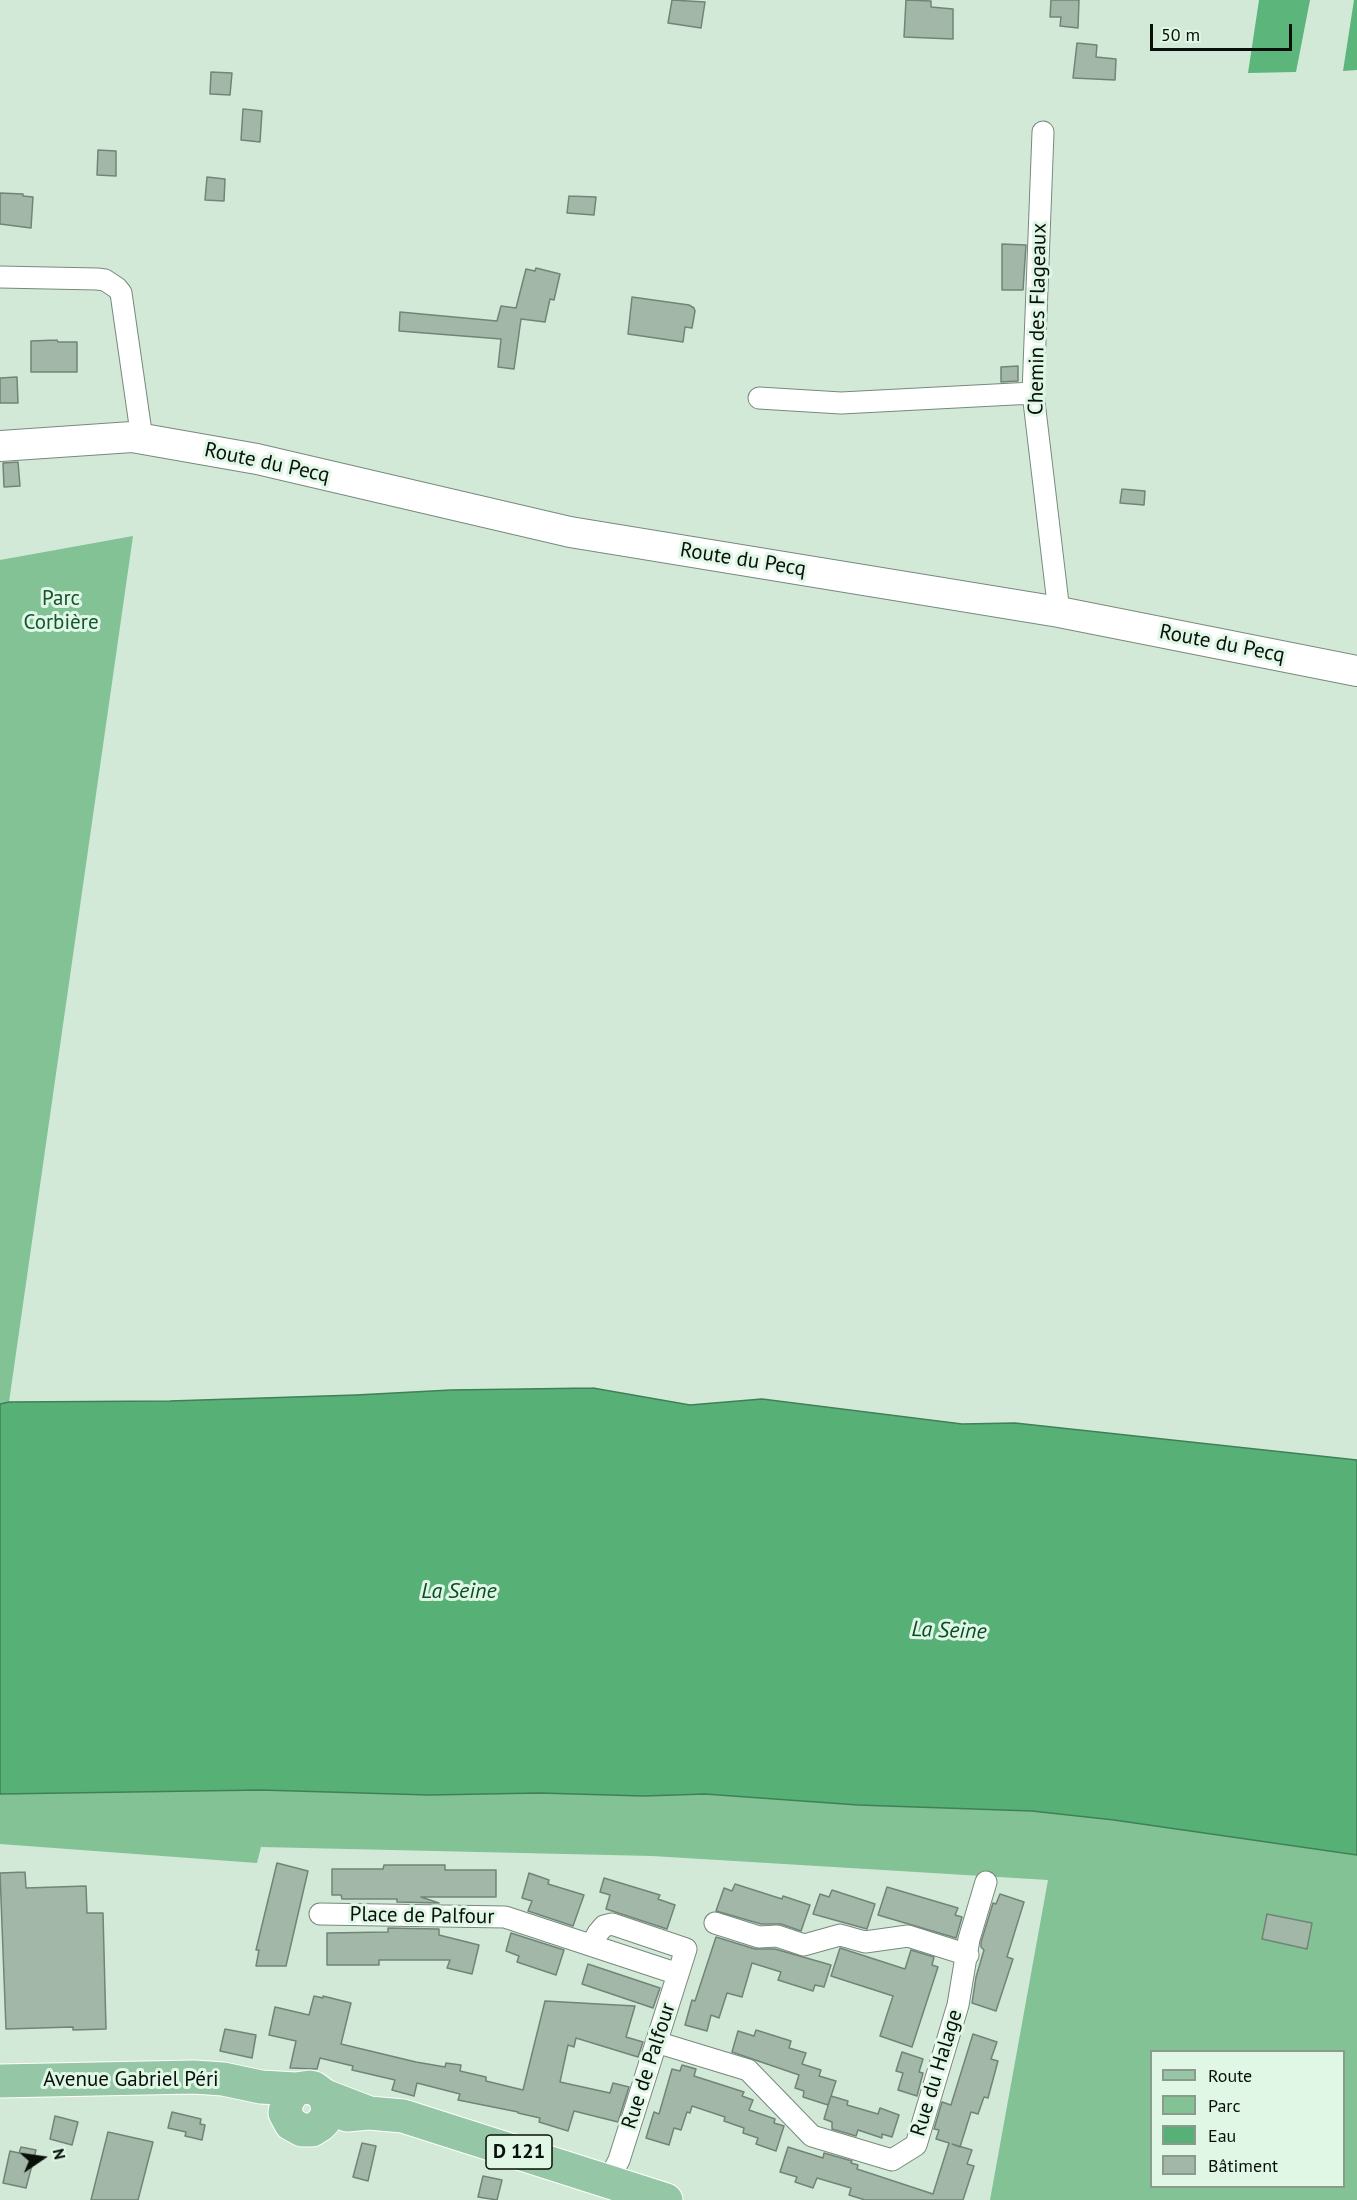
<!DOCTYPE html>
<html>
<head>
<meta charset="utf-8">
<style>
	body { margin:0 }
	#map { position:relative; width:1357px; height:2200px; overflow:hidden; background:#d3e9d8; font-family:"PT Sans",sans-serif }
	canvas { display:block }
	.legend { position:absolute; left:1150px; top:2050px; width:195px; height:138px; box-sizing:border-box; background:#e0f7e6; border:2px solid #8a9b8e; margin:0; padding:8px 10px; list-style:none; font-size:18px; color:#08100a }
	.legend li { display:flex; align-items:center; gap:12px; height:30px }
	.legend b { width:30px; border:2px solid #8a9b8e }
	.north { position:absolute; left:12px; top:2128px; width:60px; height:60px; -webkit-text-stroke:4px #e0f7e6; paint-order:stroke; rotate:77deg; font-size:16px; font-weight:700; line-height:24px; text-align:center; color:#08100a }
	.north::after { content:''; display:block; margin:auto; width:21px; height:27px; background:#08100a; clip-path:polygon(50% 0,100% 100%,50% 72%,0 100%) }
	.scale { position:absolute; left:1150px; top:24px; width:142px; height:27px; box-sizing:border-box; border:3px solid #08100a; border-top:0; padding-left:8px; font-size:18px; line-height:21px; white-space:nowrap; color:#08100a; -webkit-text-stroke:4px #e0f7e6; paint-order:stroke }
</style>
</head>
<body>
<div id="map">
<canvas width="1357" height="2200"></canvas>
<ul class="legend">
<li><b style="height:8px;background:#95c7a7"></b>Route</li>
<li><b style="height:16px;background:#82c295"></b>Parc</li>
<li><b style="height:16px;background:#57b076"></b>Eau</li>
<li><b style="height:16px;background:#a2b7a7"></b>Bâtiment</li>
</ul>
<div class="north">N</div>
<div class="scale">50 m</div>
</div>
<script>
const c = document.querySelector('canvas').getContext('2d');
c.lineJoin = 'round';
function fill(path, color) {
  c.fillStyle = color;
  c.fill(path, 'evenodd');
}
function shape(rows) {
  const path = new Path2D();
  for (const r of rows) {
    path.moveTo(r[0], r[1]);
    for (let i = 2; i < r.length; i += 2) path.lineTo(r[i], r[i + 1]);
  }
  return path;
}
function stroke(path, color, width, dash) {
  c.strokeStyle = color;
  c.lineWidth = width;
  c.lineCap = dash ? 'butt' : 'round';
  c.setLineDash(dash || []);
  c.stroke(path);
}
function write(font, color, halo, rows, align = 'center') {
  c.font = font + ' "PT Sans",sans-serif';
  c.lineWidth = 6;
  c.setLineDash([]);
  c.textBaseline = 'middle';
  c.strokeStyle = halo;
  c.fillStyle = color;
  for (const [text, x, y, turn = 0] of rows) {
    c.save();
    c.translate(x, y);
    c.rotate((+turn || 0) * Math.PI / 180);
    c.textAlign = isNaN(turn) ? turn : align;
    if (halo) c.strokeText(text, 0, 0);
    c.fillText(text, 0, 0);
    c.restore();
  }
}
const green = shape([
	[133,536,9,1402,0,1404,0,560],
	[261,1790,429,1795,540,1793,644,1796,705,1794,858,1805,1032,1811,1114,1820,1357,1855,1357,2200,990,2200,1048,1880,652,1856,261,1847,257,1863,0,1844,0,1794],
	[1152,2052,1344,2052,1344,2186,1152,2186]
]);
const forest = shape([
	[1259,0,1310,0,1296,72,1248,73],
	[1354,0,1357,0,1357,70,1343,71]
]);
const water = shape([
	[593,1388,690,1405,762,1399,962,1424,1015,1423,1357,1460,1357,1855,1114,1820,1032,1811,858,1805,705,1794,644,1796,540,1793,429,1795,261,1790,0,1794,0,1404,9,1402,170,1401,356,1395,451,1390,593,1388]
]);
const building = shape([
	[672,0,705,2,701,28,668,23,672,0],
	[906,0,931,1,931,7,953,9,953,39,904,37,906,0],
	[1051,0,1079,0,1078,28,1060,26,1061,17,1050,17,1051,0],
	[1077,43,1097,45,1096,57,1116,59,1115,80,1073,78,1077,43],
	[211,72,232,73,230,95,210,94,211,72],
	[243,109,262,111,260,142,241,140,243,109],
	[98,150,116,151,116,176,97,175,98,150],
	[207,177,225,179,224,201,205,200,207,177],
	[0,193,23,194,23,196,33,197,31,228,0,224,0,193],
	[569,196,596,197,594,215,567,213,569,196],
	[1002,244,1026,245,1023,290,1002,290,1002,244],
	[536,268,560,274,554,300,550,299,545,322,521,319,514,369,498,367,501,339,399,331,400,312,497,321,501,306,516,308,526,269,535,271,536,268],
	[632,297,689,305,694,308,695,311,692,328,685,327,683,342,628,334,632,297],
	[57,340,58,342,77,342,77,372,31,372,31,341,57,340],
	[1018,366,1018,381,1001,382,1001,367,1018,366],
	[17,377,18,403,0,403,0,378,17,377],
	[18,462,20,486,4,487,3,463,18,462],
	[1122,489,1145,491,1144,505,1120,503,1122,489],
	[277,1863,308,1871,286,1966,256,1966,259,1950,256,1950,277,1863],
	[384,1865,445,1865,445,1870,496,1870,496,1897,421,1897,439,1903,397,1902,397,1899,342,1899,341,1895,332,1895,332,1869,383,1869,384,1865],
	[25,1872,26,1888,86,1886,87,1913,103,1913,106,2029,73,2030,73,2027,6,2029,0,1873,25,1872],
	[529,1873,549,1880,548,1884,584,1895,573,1926,528,1911,532,1901,522,1898,529,1873],
	[604,1878,660,1895,658,1899,675,1905,667,1929,606,1909,610,1895,600,1892,604,1878],
	[735,1884,782,1899,783,1896,810,1905,801,1931,781,1924,761,1924,716,1911,724,1888,732,1891,735,1884],
	[887,1887,958,1908,955,1915,962,1917,956,1938,878,1915,887,1887],
	[832,1890,875,1904,867,1929,813,1914,820,1894,829,1897,832,1890],
	[1000,1894,1024,1902,1007,1957,1013,1959,996,2011,972,2003,976,1977,984,1950,981,1947,981,1942,993,1903,996,1904,1000,1894],
	[1267,1914,1312,1923,1307,1949,1262,1939,1267,1914],
	[388,1928,439,1929,439,1935,479,1945,472,1974,447,1968,450,1960,379,1960,379,1965,327,1965,327,1933,388,1932,388,1928],
	[511,1933,564,1950,556,1975,517,1962,519,1956,506,1951,511,1933],
	[716,1937,755,1949,775,1949,831,1965,824,1987,815,1985,813,1991,778,1980,781,1972,752,1963,742,1997,727,1993,719,2018,711,2015,707,2031,685,2025,692,2000,695,2001,716,1937],
	[840,1948,905,1969,911,1950,934,1957,932,1965,938,1967,912,2047,880,2036,893,1996,831,1976,840,1948],
	[588,1964,660,1988,653,2008,582,1984,588,1964],
	[314,1996,323,1998,323,1996,351,2003,341,2044,416,2062,445,2067,446,2063,461,2065,460,2071,486,2077,486,2081,523,2090,545,2001,635,2006,626,2037,643,2042,638,2057,576,2038,574,2047,568,2045,560,2082,610,2093,613,2083,629,2087,618,2122,574,2111,568,2131,539,2122,540,2118,518,2113,518,2112,458,2100,460,2094,417,2083,414,2096,392,2090,395,2080,352,2070,353,2066,320,2058,317,2069,290,2068,296,2041,269,2035,275,2007,309,2015,314,1996],
	[225,2029,256,2035,252,2058,220,2051,225,2029],
	[756,2030,791,2041,789,2048,806,2053,802,2064,821,2070,819,2076,836,2081,828,2105,803,2097,804,2091,795,2088,799,2075,732,2052,738,2031,754,2036,756,2030],
	[973,2034,997,2042,991,2059,998,2061,988,2098,984,2097,978,2114,971,2112,960,2147,952,2144,972,2150,967,2164,974,2166,963,2200,865,2200,849,2195,851,2188,817,2178,813,2188,795,2182,797,2177,780,2172,788,2147,823,2158,824,2153,852,2161,851,2163,858,2165,857,2169,933,2194,949,2143,936,2139,939,2130,934,2129,942,2102,951,2105,973,2034],
	[902,2052,923,2059,919,2072,923,2073,917,2096,898,2090,903,2073,896,2071,902,2052],
	[682,2065,696,2069,694,2076,744,2092,742,2096,753,2100,749,2110,775,2119,774,2123,784,2126,776,2151,756,2144,758,2138,743,2133,744,2128,724,2121,725,2117,692,2106,690,2113,687,2112,681,2130,674,2128,669,2145,646,2138,654,2112,659,2114,672,2069,680,2071,682,2065],
	[831,2096,848,2101,847,2105,878,2114,880,2108,899,2115,892,2137,882,2134,882,2138,858,2130,856,2136,832,2129,832,2122,824,2119,831,2096],
	[172,2112,201,2119,200,2124,205,2125,202,2140,185,2136,186,2132,168,2128,172,2112],
	[55,2116,78,2122,72,2145,50,2139,55,2116],
	[108,2132,153,2142,138,2200,91,2200,108,2132],
	[362,2143,376,2146,368,2181,353,2177,362,2143],
	[21,2147,36,2150,26,2188,3,2183,10,2151,19,2153,21,2147],
	[483,2176,502,2180,497,2200,478,2197,483,2176]
]);
const minor = shape([
	[1043,132,1033,393,1059,612],
	[0,277,97,279,105,280,117,288,121,293,142,439],
	[759,398,841,403,1033,393],
	[320,1914,505,1917,678,1974],
	[715,1923,759,1937,777,1936,804,1945,840,1935,865,1942,908,1936,968,1955],
	[592,1944,598,1933,604,1926,612,1924,686,1949,619,2160,608,2181],
	[656,2042,748,2070,812,2136,892,2160,916,2145,958,2005,969,1939,986,1882]
]);
const secondary = shape([
	[0,446,132,437,257,459,570,532,1059,612,1357,671]
]);
const primary = shape([
	[0,2081,194,2077,223,2079,261,2087,296,2089,309,2087,314,2088,325,2096,369,2113],
	[296,2089,287,2100,285,2113,291,2124,302,2130,312,2130,320,2125,325,2120,328,2109,325,2096],
	[347,2115,369,2113,403,2116,666,2200]
]);
const shields = [
	[519,2152,66]
];
const shieldNames = [
	["D 121",519,2152]
];
const streetNames = [
	["Chemin des Flageaux",1038,319,-89],
	["Route du Pecq",267,463,12],
	["Route du Pecq",743,560,9],
	["Route du Pecq",1222,644,11],
	["Place de Palfour",422,1916,1],
	["Rue de Palfour",649,2066,-72],
	["Rue du Halage",937,2073,-73],
	["Avenue Gabriel Péri",131,2080]
];
const parkNames = [
	["Parc",61,599],
	["Corbière",61,623]
];
const waterNames = [
	["La Seine",459,1592],
	["La Seine",949,1631,2]
];
fill(green, '#82c295');
fill(forest, '#5cb57b');
fill(water, '#57b076');
stroke(water, '#3f8056', 1.5);
fill(building, '#a2b7a7');
stroke(building, '#708576', 1.5);
stroke(minor, '#768a7b', 23);
stroke(secondary, '#768a7b', 32);
stroke(primary, '#fff', 35);
stroke(minor, '#fff', 21);
stroke(secondary, '#fff', 30);
stroke(primary, '#95c7a7', 33);
for (const [x, y, w] of shields) {
  const box = new Path2D();
  box.roundRect(x - w / 2, y - 17, w, 34, 4.5);
  c.fillStyle = '#e0f7e6';
  c.fill(box);
  stroke(box, '#08100a', 1.5);
}
write('bold 20px', '#08100a', null, shieldNames);
write('21px', '#08100a', '#e0f7e6', streetNames);
write('21px', '#12542e', '#e0f7e6', parkNames);
write('italic 22px', '#074e28', '#e0f7e6', waterNames);
</script>
</body>
</html>
